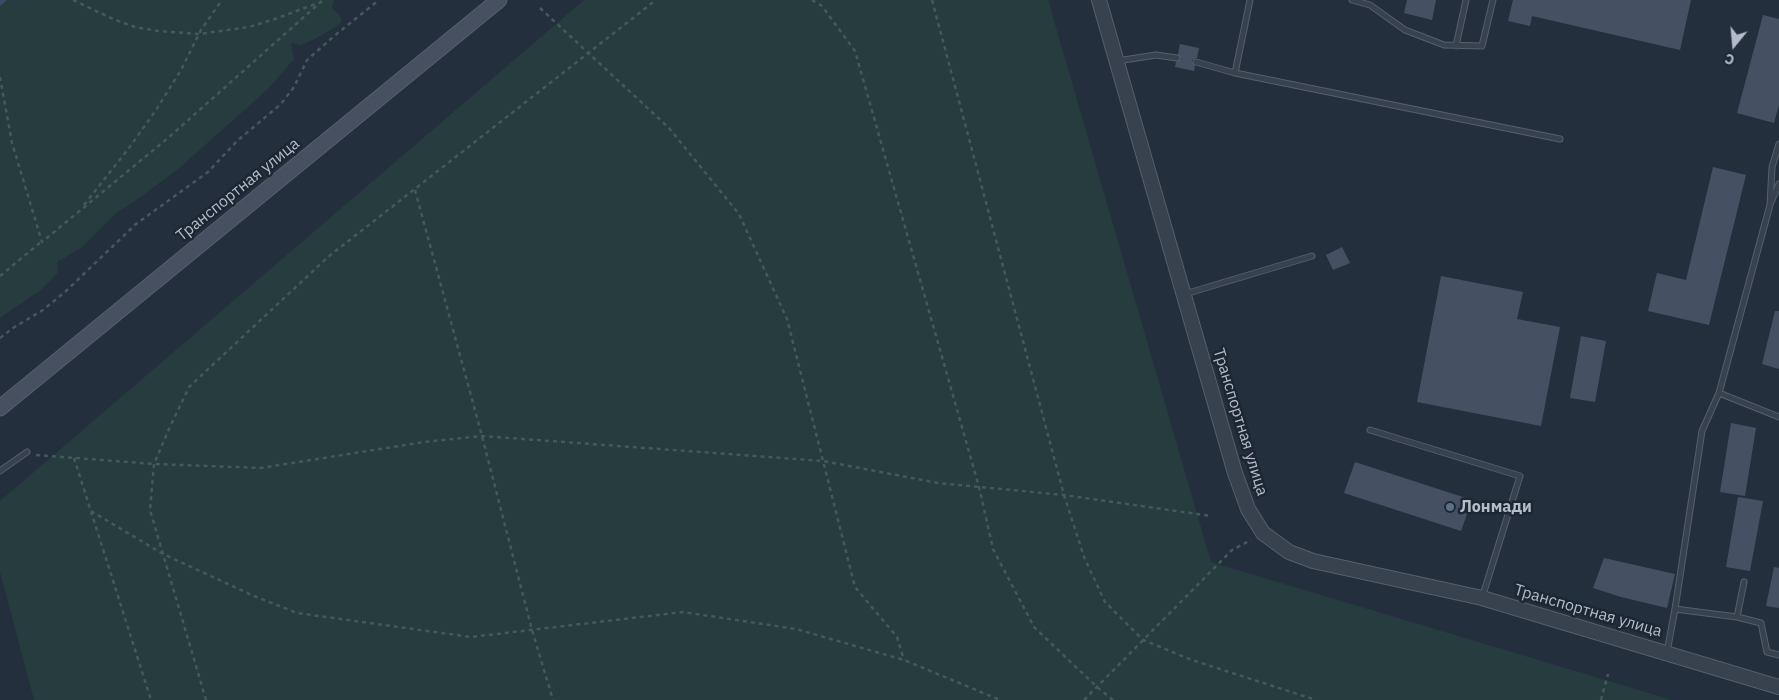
<!DOCTYPE html>
<html>
<head>
<meta charset="utf-8">
<style>
	body { margin:0 }
	#map { position:relative; width:1779px; height:700px; overflow:hidden; background:#242f3e; font-family:"IBM Plex Sans",sans-serif }
	canvas { display:block }
	.north { position:absolute; left:1709px; top:20px; width:50px; height:50px; -webkit-text-stroke:4px #1d2633; paint-order:stroke; rotate:197deg; font-size:14px; font-weight:700; line-height:20px; text-align:center; color:#b4bcc9 }
	.north::after { content:''; display:block; margin:auto; width:18px; height:22px; background:#b4bcc9; clip-path:polygon(50% 0,100% 100%,50% 72%,0 100%) }
</style>
</head>
<body>
<div id="map">
<canvas width="1779" height="700"></canvas>
<div class="north">С</div>
</div>
<script>
const c = document.querySelector('canvas').getContext('2d');
c.lineJoin = 'round';
function fill(path, color) {
  c.fillStyle = color;
  c.fill(path, 'evenodd');
}
function shape(rows) {
  const path = new Path2D();
  for (const r of rows) {
    path.moveTo(r[0], r[1]);
    for (let i = 2; i < r.length; i += 2) path.lineTo(r[i], r[i + 1]);
  }
  return path;
}
function stroke(path, color, width, dash) {
  c.strokeStyle = color;
  c.lineWidth = width;
  c.lineCap = dash ? 'butt' : 'round';
  c.setLineDash(dash || []);
  c.stroke(path);
}
function write(font, color, halo, rows, align = 'center') {
  c.font = font + ' "IBM Plex Sans",sans-serif';
  c.lineWidth = 5;
  c.setLineDash([]);
  c.textBaseline = 'middle';
  c.strokeStyle = halo;
  c.fillStyle = color;
  for (const [text, x, y, turn = 0] of rows) {
    c.save();
    c.translate(x, y);
    c.rotate((+turn || 0) * Math.PI / 180);
    c.textAlign = isNaN(turn) ? turn : align;
    if (halo) c.strokeText(text, 0, 0);
    c.fillText(text, 0, 0);
    c.restore();
  }
}
const green = shape([
	[0,0,334,0,332,8,342,18,340,24,317,38,301,45,291,43,294,59,268,89,177,170,132,203,117,212,81,248,57,262,58,272,42,289,0,318],
	[584,0,1048,0,1211,562,1672,700,34,700,0,572,0,501]
]);
const stream = shape([
	[0,3,4,0]
]);
const building = shape([
	[1407,0,1436,0,1432,20,1404,13],
	[1513,0,1691,0,1680,50,1532,16,1530,26,1508,21],
	[1763,15,1779,19,1779,105,1774,123,1737,113],
	[1180,44,1199,48,1197,58,1193,59,1192,61,1195,66,1194,71,1175,67,1176,62,1181,59,1178,54],
	[1713,167,1746,175,1709,325,1648,311,1657,273,1686,280],
	[1342,247,1350,263,1333,270,1326,255],
	[1441,276,1523,292,1517,319,1560,327,1541,426,1417,402],
	[1775,311,1779,311,1779,369,1762,364],
	[1581,336,1606,341,1595,402,1570,398],
	[1731,423,1756,428,1745,496,1720,492],
	[1355,462,1472,500,1461,531,1344,493],
	[1738,497,1763,501,1750,571,1726,567],
	[1604,558,1675,574,1667,608,1621,597,1593,588],
	[1774,567,1779,568,1779,608,1766,606]
]);
const path = shape([
	[73,0,113,19,135,27,158,31,199,34,249,27,275,19,318,3],
	[812,0,822,6,855,51,979,487,993,549,1034,627,1097,687,1113,700],
	[932,0,1064,495,1084,557,1105,602,1143,640,1192,660,1316,700],
	[540,8,669,128,739,214,787,319,855,587,897,637,904,660],
	[0,77,12,143,42,242,168,138,323,0],
	[415,190,482,436,532,630,553,700],
	[84,205,129,148,156,110,181,70,201,30,222,0],
	[0,276,41,242],
	[0,338,13,328,43,310,66,291,136,224,208,172,237,141,281,104,294,87,307,60,333,37,379,0],
	[36,455,154,464,261,468,424,442,482,436,823,461,938,483,1064,495,1211,516],
	[74,458,151,700],
	[91,511,163,554,254,596,297,613,471,637,683,612,796,629,904,660,1000,700],
	[206,700,150,510,154,464,169,429,189,387,328,257,656,0],
	[1084,700,1232,550,1251,540],
	[1601,700,1608,674]
]);
const service = shape([
	[1352,0,1370,5,1405,30,1444,45,1482,46,1493,0],
	[1456,46,1466,0],
	[1117,61,1156,55,1177,58],
	[1196,62,1235,73,1560,139],
	[1235,73,1250,0],
	[1771,202,1779,184],
	[1185,294,1312,256],
	[1719,393,1779,417],
	[1370,430,1520,476,1482,598],
	[0,471,27,452],
	[1675,609,1737,617,1761,623,1767,652,1779,655],
	[1737,617,1744,582],
	[1667,652,1675,609,1702,431,1719,393,1770,205,1772,167,1779,144]
]);
const tertiary = shape([
	[1099,0,1235,473,1248,509,1263,533,1289,552,1313,561,1482,598,1779,687]
]);
const secondary = shape([
	[0,408,499,0]
]);
const markers = [
	[1450,507,5,"#5c6f8a"]
];
const streetNames = [
	["Транспортная улица",238,190,-39],
	["Транспортная улица",1240,422,73],
	["Транспортная улица",1588,611,16]
];
const poiNames = [
	["Лонмади",1460,507]
];
fill(green, '#263c3f');
stroke(stream, '#394c67', 4.5);
fill(building, '#455162');
stroke(service, '#565f6c', 7);
stroke(tertiary, '#565f6c', 16);
stroke(secondary, '#565f6c', 17);
stroke(path, '#44595c', 2.5, [4, 4]);
stroke(service, '#38414e', 5);
stroke(tertiary, '#38414e', 14);
stroke(secondary, '#465061', 15);
for (const [x, y, r, color] of markers) {
  const dot = new Path2D();
  dot.arc(x, y, r, 0, 2 * Math.PI);
  c.fillStyle = color;
  c.fill(dot);
  stroke(dot, '#1d2633', 2);
}
write('16px', '#b4bcc9', '#1d2633', streetNames);
write('bold 16px', '#b4bcc9', '#1d2633', poiNames, 'left');
</script>
</body>
</html>
